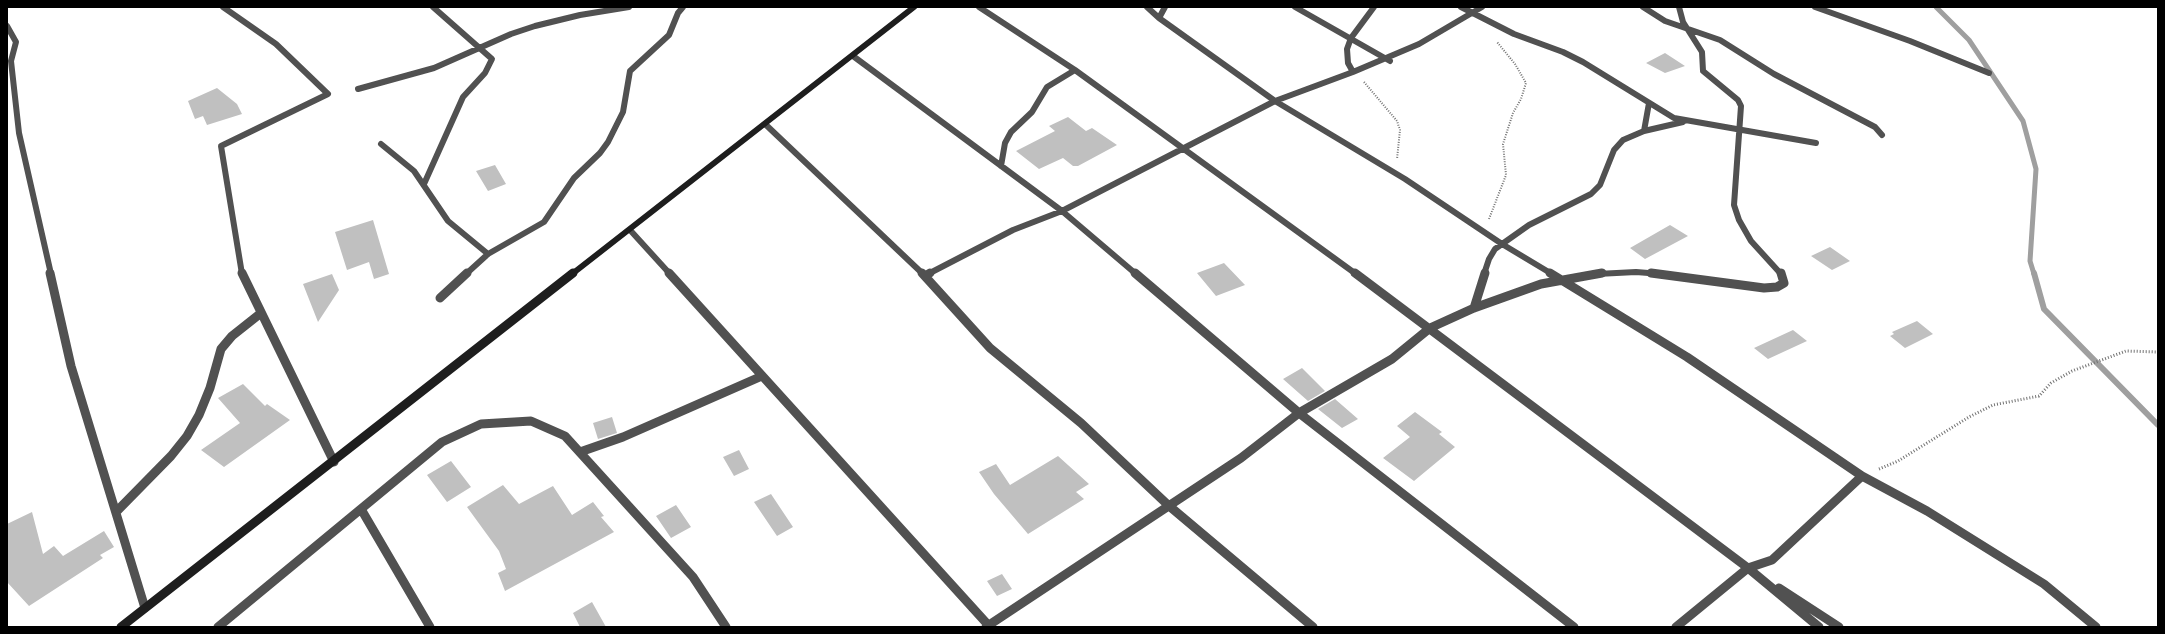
<!DOCTYPE html>
<html>
<head>
<meta charset="utf-8">
<style>
	body { margin:0 }
	#map { position:relative; width:2165px; height:634px; overflow:hidden; background:#fff; font-family:"Fira Sans Condensed",sans-serif }
	canvas { display:block }
	.frame { position:absolute; inset:0; border:8px solid #000; pointer-events:none }
</style>
</head>
<body>
<div id="map">
<canvas width="2165" height="634"></canvas>
<div class="frame"></div>
</div>
<script>
const c = document.querySelector('canvas').getContext('2d');
c.lineJoin = 'round';
function shape(rows) {
  const path = new Path2D();
  for (const r of rows) {
    path.moveTo(r[0], r[1]);
    for (let i = 2; i < r.length; i += 2) path.lineTo(r[i], r[i + 1]);
  }
  return path;
}
function stroke(path, color, width, dash) {
  c.strokeStyle = color;
  c.lineWidth = width;
  c.lineCap = dash ? 'butt' : 'round';
  c.setLineDash(dash || []);
  c.stroke(path);
}
function fill(path, color) {
  c.fillStyle = color;
  c.fill(path, 'evenodd');
}
const streamFar1 = shape([
	[1936,7,1969,40,2023,121,2036,169,2030,261,2034,274]
]);
const stream = shape([
	[2034,273,2044,309,2158,425]
]);
const building = shape([
	[1665,53,1685,66,1665,73,1646,63],
	[217,88,237,104,242,114,207,125,203,116,195,119,188,101],
	[1068,117,1086,131,1092,128,1117,145,1078,166,1073,166,1063,158,1039,169,1016,151,1055,131,1049,126],
	[495,165,506,184,488,191,476,171],
	[373,220,389,274,374,279,369,262,347,270,335,232],
	[1670,225,1688,236,1645,259,1630,248],
	[1830,247,1850,261,1832,270,1811,256],
	[1224,263,1245,285,1216,296,1197,273],
	[332,274,339,290,318,322,303,284],
	[1917,321,1933,334,1905,348,1890,336,1894,334,1892,332],
	[1793,330,1807,341,1768,359,1754,348],
	[1302,368,1325,391,1308,401,1283,379],
	[243,384,265,406,267,404,290,420,224,467,201,450,240,423,218,398],
	[1335,399,1358,419,1342,428,1318,409],
	[1415,412,1442,432,1439,434,1455,447,1414,481,1383,458,1410,437,1397,426],
	[612,417,617,433,598,439,593,423],
	[739,450,749,469,734,476,723,457],
	[1058,456,1089,484,1076,492,1084,499,1028,534,994,494,979,472,996,464,1010,485],
	[451,461,471,487,447,502,427,475],
	[503,485,519,504,553,486,572,515,593,502,604,516,601,517,614,532,505,591,498,573,506,569,499,551,467,507],
	[771,494,793,527,777,536,754,502],
	[676,505,691,527,671,538,656,516],
	[32,512,43,554,54,546,63,556,104,531,114,547,100,555,103,558,29,606,7,582,7,524],
	[1002,574,1012,589,997,596,987,581],
	[592,602,606,627,580,627,573,613]
]);
const pathFar1 = shape([
	[1364,82,1397,121,1400,130,1397,159],
	[1489,219,1506,175,1503,144,1513,113,1521,99,1526,83,1515,64,1497,42]
]);
const path = shape([
	[1879,469,1898,461,1969,417,1993,405,2039,396,2051,383,2072,371,2126,351,2158,352]
]);
const streetFar1 = shape([
	[223,7,276,44,328,94,221,146,242,274],
	[979,7,1075,70,1356,274],
	[1147,7,1159,18,1275,101,1405,179,1502,244,1552,274],
	[1295,7,1390,61],
	[1461,7,1514,34,1563,52,1583,62,1674,118,1816,143],
	[1643,7,1665,21,1720,40,1774,74,1875,127,1882,135],
	[1679,7,1683,22,1702,52,1703,71,1738,100,1741,106,1734,205,1739,220,1751,241,1781,274],
	[1815,7,1910,41,1989,73],
	[1159,18,1165,7],
	[7,26,16,42,11,61,19,133,51,274],
	[853,56,1062,211,1136,274],
	[1353,72,1348,63,1347,49,1351,38,1374,7],
	[358,89,434,68,511,34,535,26,580,15,629,7],
	[765,124,923,274],
	[1644,131,1649,103],
	[381,144,414,171,448,221,488,254],
	[1001,166,1005,143,1011,132,1032,112,1047,87,1075,70],
	[424,184,463,97,485,73,492,59,433,7],
	[630,230,670,274],
	[466,274,488,254,544,222,574,178,600,153,608,142,623,112,630,71,669,35,678,13,683,7],
	[928,274,1013,230,1062,211,1275,101,1353,72,1419,44,1482,7],
	[1484,274,1489,259,1495,249,1529,225,1591,194,1600,185,1614,150,1623,140,1644,131,1683,122],
	[1597,274,1636,272,1661,274]
]);
const street = shape([
	[50,273,71,366,145,608],
	[242,273,334,462],
	[669,273,990,627],
	[922,273,990,348,1081,423,1168,505,1313,627],
	[1135,273,1299,413,1574,627],
	[1355,273,1748,568,1819,627],
	[1550,273,1687,357,1862,476,1927,511,2044,584,2096,627],
	[1651,273,1764,288,1777,287,1784,283,1781,273],
	[925,276,930,273],
	[440,298,467,273],
	[1474,308,1485,273],
	[580,452,623,437,762,376],
	[361,509,430,627],
	[116,512,171,456,187,436,199,415,210,388,221,349,232,336,261,313],
	[1779,588,1839,627],
	[218,627,442,442,481,424,531,421,565,436,693,577,726,627],
	[986,627,1241,458,1299,413,1392,359,1430,328,1474,308,1541,284,1602,273],
	[1676,627,1748,568,1772,560,1862,476]
]);
const secondaryFar1 = shape([
	[572,274,914,7]
]);
const secondary = shape([
	[121,627,573,273]
]);
stroke(streamFar1, '#9f9f9f', 5);
stroke(stream, '#9f9f9f', 6);
fill(building, '#c0c0c0');
stroke(pathFar1, '#737373', 2, [1, 1.5]);
stroke(path, '#737373', 3, [1, 2]);
stroke(streetFar1, '#515151', 6);
stroke(street, '#515151', 9);
stroke(secondaryFar1, '#1e1e1e', 6);
stroke(secondary, '#1e1e1e', 9);
</script>
</body>
</html>
